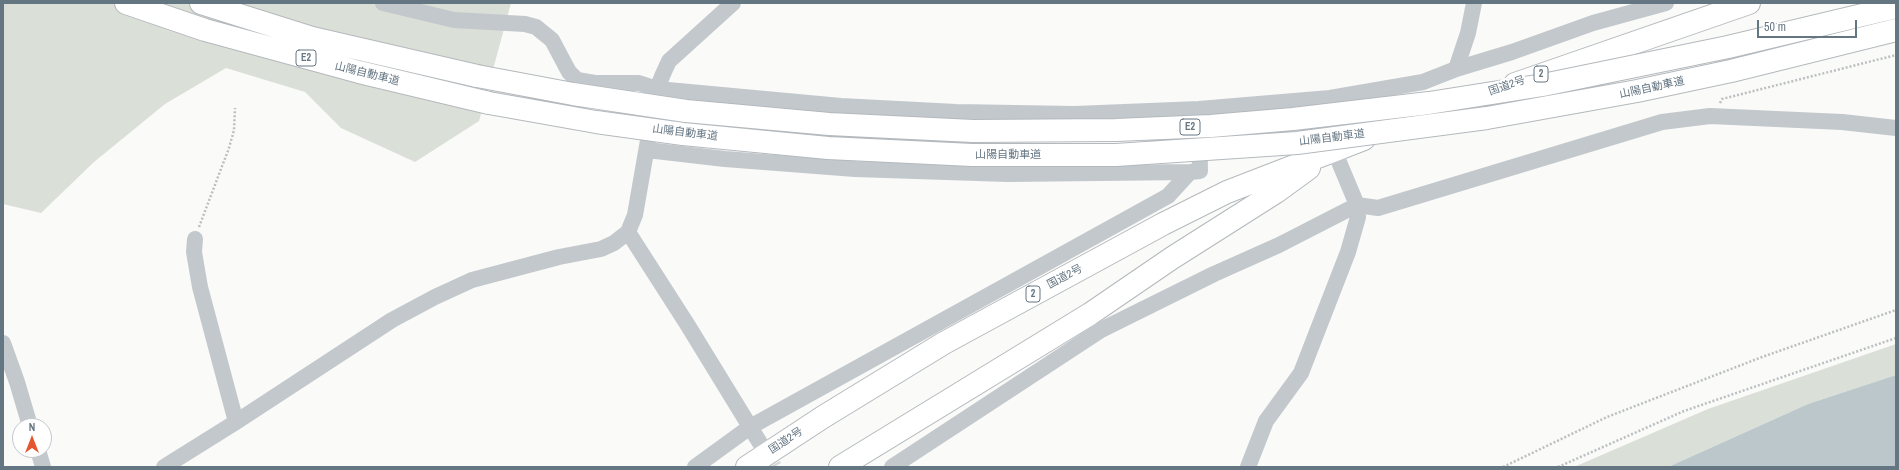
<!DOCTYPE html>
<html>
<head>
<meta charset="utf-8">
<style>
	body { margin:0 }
	#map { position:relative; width:1899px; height:470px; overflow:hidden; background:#fafaf8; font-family:"Archivo Narrow",sans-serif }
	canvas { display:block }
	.frame { position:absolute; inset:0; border:4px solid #657683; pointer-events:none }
	.north { position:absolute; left:12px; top:418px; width:40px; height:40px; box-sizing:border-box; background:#fff; border:1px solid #c1c8cd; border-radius:50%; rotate:0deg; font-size:11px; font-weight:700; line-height:16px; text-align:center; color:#657683 }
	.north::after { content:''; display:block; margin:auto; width:14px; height:18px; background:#e4572e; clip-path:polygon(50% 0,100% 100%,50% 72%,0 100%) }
	.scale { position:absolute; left:1757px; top:20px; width:100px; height:18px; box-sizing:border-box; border:2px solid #657683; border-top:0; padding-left:5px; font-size:12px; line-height:14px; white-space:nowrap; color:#657683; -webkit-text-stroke:3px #fff; paint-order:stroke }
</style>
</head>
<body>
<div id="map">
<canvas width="1899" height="470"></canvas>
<div class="frame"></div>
<div class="north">N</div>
<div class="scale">50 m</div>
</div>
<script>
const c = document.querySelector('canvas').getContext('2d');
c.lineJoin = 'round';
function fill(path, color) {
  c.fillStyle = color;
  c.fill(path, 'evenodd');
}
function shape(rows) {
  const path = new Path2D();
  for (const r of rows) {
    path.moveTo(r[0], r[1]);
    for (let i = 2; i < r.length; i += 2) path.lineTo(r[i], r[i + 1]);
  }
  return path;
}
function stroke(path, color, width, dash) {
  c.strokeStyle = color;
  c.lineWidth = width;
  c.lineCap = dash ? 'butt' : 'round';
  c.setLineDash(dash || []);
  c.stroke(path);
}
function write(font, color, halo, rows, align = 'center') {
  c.font = font + ' "Archivo Narrow","Noto Sans JP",sans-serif';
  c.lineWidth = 4;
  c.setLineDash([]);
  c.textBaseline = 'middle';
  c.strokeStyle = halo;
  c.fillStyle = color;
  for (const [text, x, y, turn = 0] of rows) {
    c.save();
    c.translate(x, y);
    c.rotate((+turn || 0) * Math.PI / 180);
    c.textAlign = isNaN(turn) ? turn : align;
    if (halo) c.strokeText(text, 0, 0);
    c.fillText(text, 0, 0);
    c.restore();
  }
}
const green = shape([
	[3,3,511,3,479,121,415,162,341,128,305,92,226,68,165,104,94,162,41,213,3,204],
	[1896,344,1896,375,1808,404,1668,467,1574,467,1708,409]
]);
const water = shape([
	[1896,375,1896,467,1668,467,1808,404]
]);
const minorTunnel = shape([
	[761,444,774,467]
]);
const path = shape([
	[1720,103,1722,99,1896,55],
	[199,227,229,148,234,130,235,108],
	[1503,467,1607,417,1762,357,1896,310],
	[1558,467,1684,411,1896,338]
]);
const minor = shape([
	[383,3,454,20,525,24,536,27,552,40,569,72,577,80,595,83,639,83,657,89,841,106,956,112,1075,114,1199,109,1330,98,1423,82,1456,69,1512,52,1593,23,1666,3],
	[1456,69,1468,33,1474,3],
	[647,150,725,159,855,169,1007,174,1190,172,1200,171,1199,115],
	[628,232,687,324,760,443],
	[195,239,194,252,200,287,236,422],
	[3,343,17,382,30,426],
	[38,450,43,467],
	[164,467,236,422,392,320,435,297,472,280,559,257,601,249,614,243,628,232,635,215,657,89,663,74,669,61,733,3],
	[695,467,750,427,1168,196,1190,172],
	[892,467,1101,330,1214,274,1279,245,1357,205,1378,208,1662,122,1710,116,1842,122,1896,128],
	[1248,467,1266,421,1301,373,1348,252,1358,217,1357,205,1334,150,1330,104]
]);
const highway = shape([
	[126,3,205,30,359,72,489,103],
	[201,3,312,38,477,76],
	[1515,84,1749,3],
	[747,467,823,417,944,343,1163,224,1227,192,1364,139],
	[840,467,1090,314,1172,258,1276,192,1309,168]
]);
const highwayBridge = shape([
	[477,76,573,94,686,111,829,124,973,131,1116,130,1211,126,1293,119,1429,103,1543,85,1728,47,1896,7],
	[489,103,596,122,683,134,828,148,972,155,1116,155,1297,143,1487,118,1637,91,1731,71,1896,30]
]);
const shields = [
	[306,58,20],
	[1541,74,14],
	[1190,127,20],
	[1033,294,14]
];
const shieldNames = [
	["E2",306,58],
	["2",1541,74],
	["E2",1190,127],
	["2",1033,294]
];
const streetNames = [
	["山陽自動車道",367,74,14],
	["国道2号",1507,86,-19],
	["山陽自動車道",1652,88,-12],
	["山陽自動車道",685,133,7],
	["山陽自動車道",1332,138,-7],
	["山陽自動車道",1008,155],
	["国道2号",1065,277,-28],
	["国道2号",786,441,-33]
];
fill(green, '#dadfd7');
fill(water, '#bbc7cb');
stroke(minorTunnel, '#d5d9db', 16, [16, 8]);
stroke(highway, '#b4b9bd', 24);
stroke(path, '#bbbfc2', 2.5, [2, 2]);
stroke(minor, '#c3c8cc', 16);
stroke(highway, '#fff', 22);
stroke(highwayBridge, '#b4b9bd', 24, []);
stroke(highwayBridge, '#fff', 22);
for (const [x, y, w] of shields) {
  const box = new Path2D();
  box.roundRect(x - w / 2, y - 8, w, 16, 3);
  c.fillStyle = '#fff';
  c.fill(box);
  stroke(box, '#657683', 1);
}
write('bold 10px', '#657683', null, shieldNames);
write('11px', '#657683', '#fff', streetNames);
</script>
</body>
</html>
